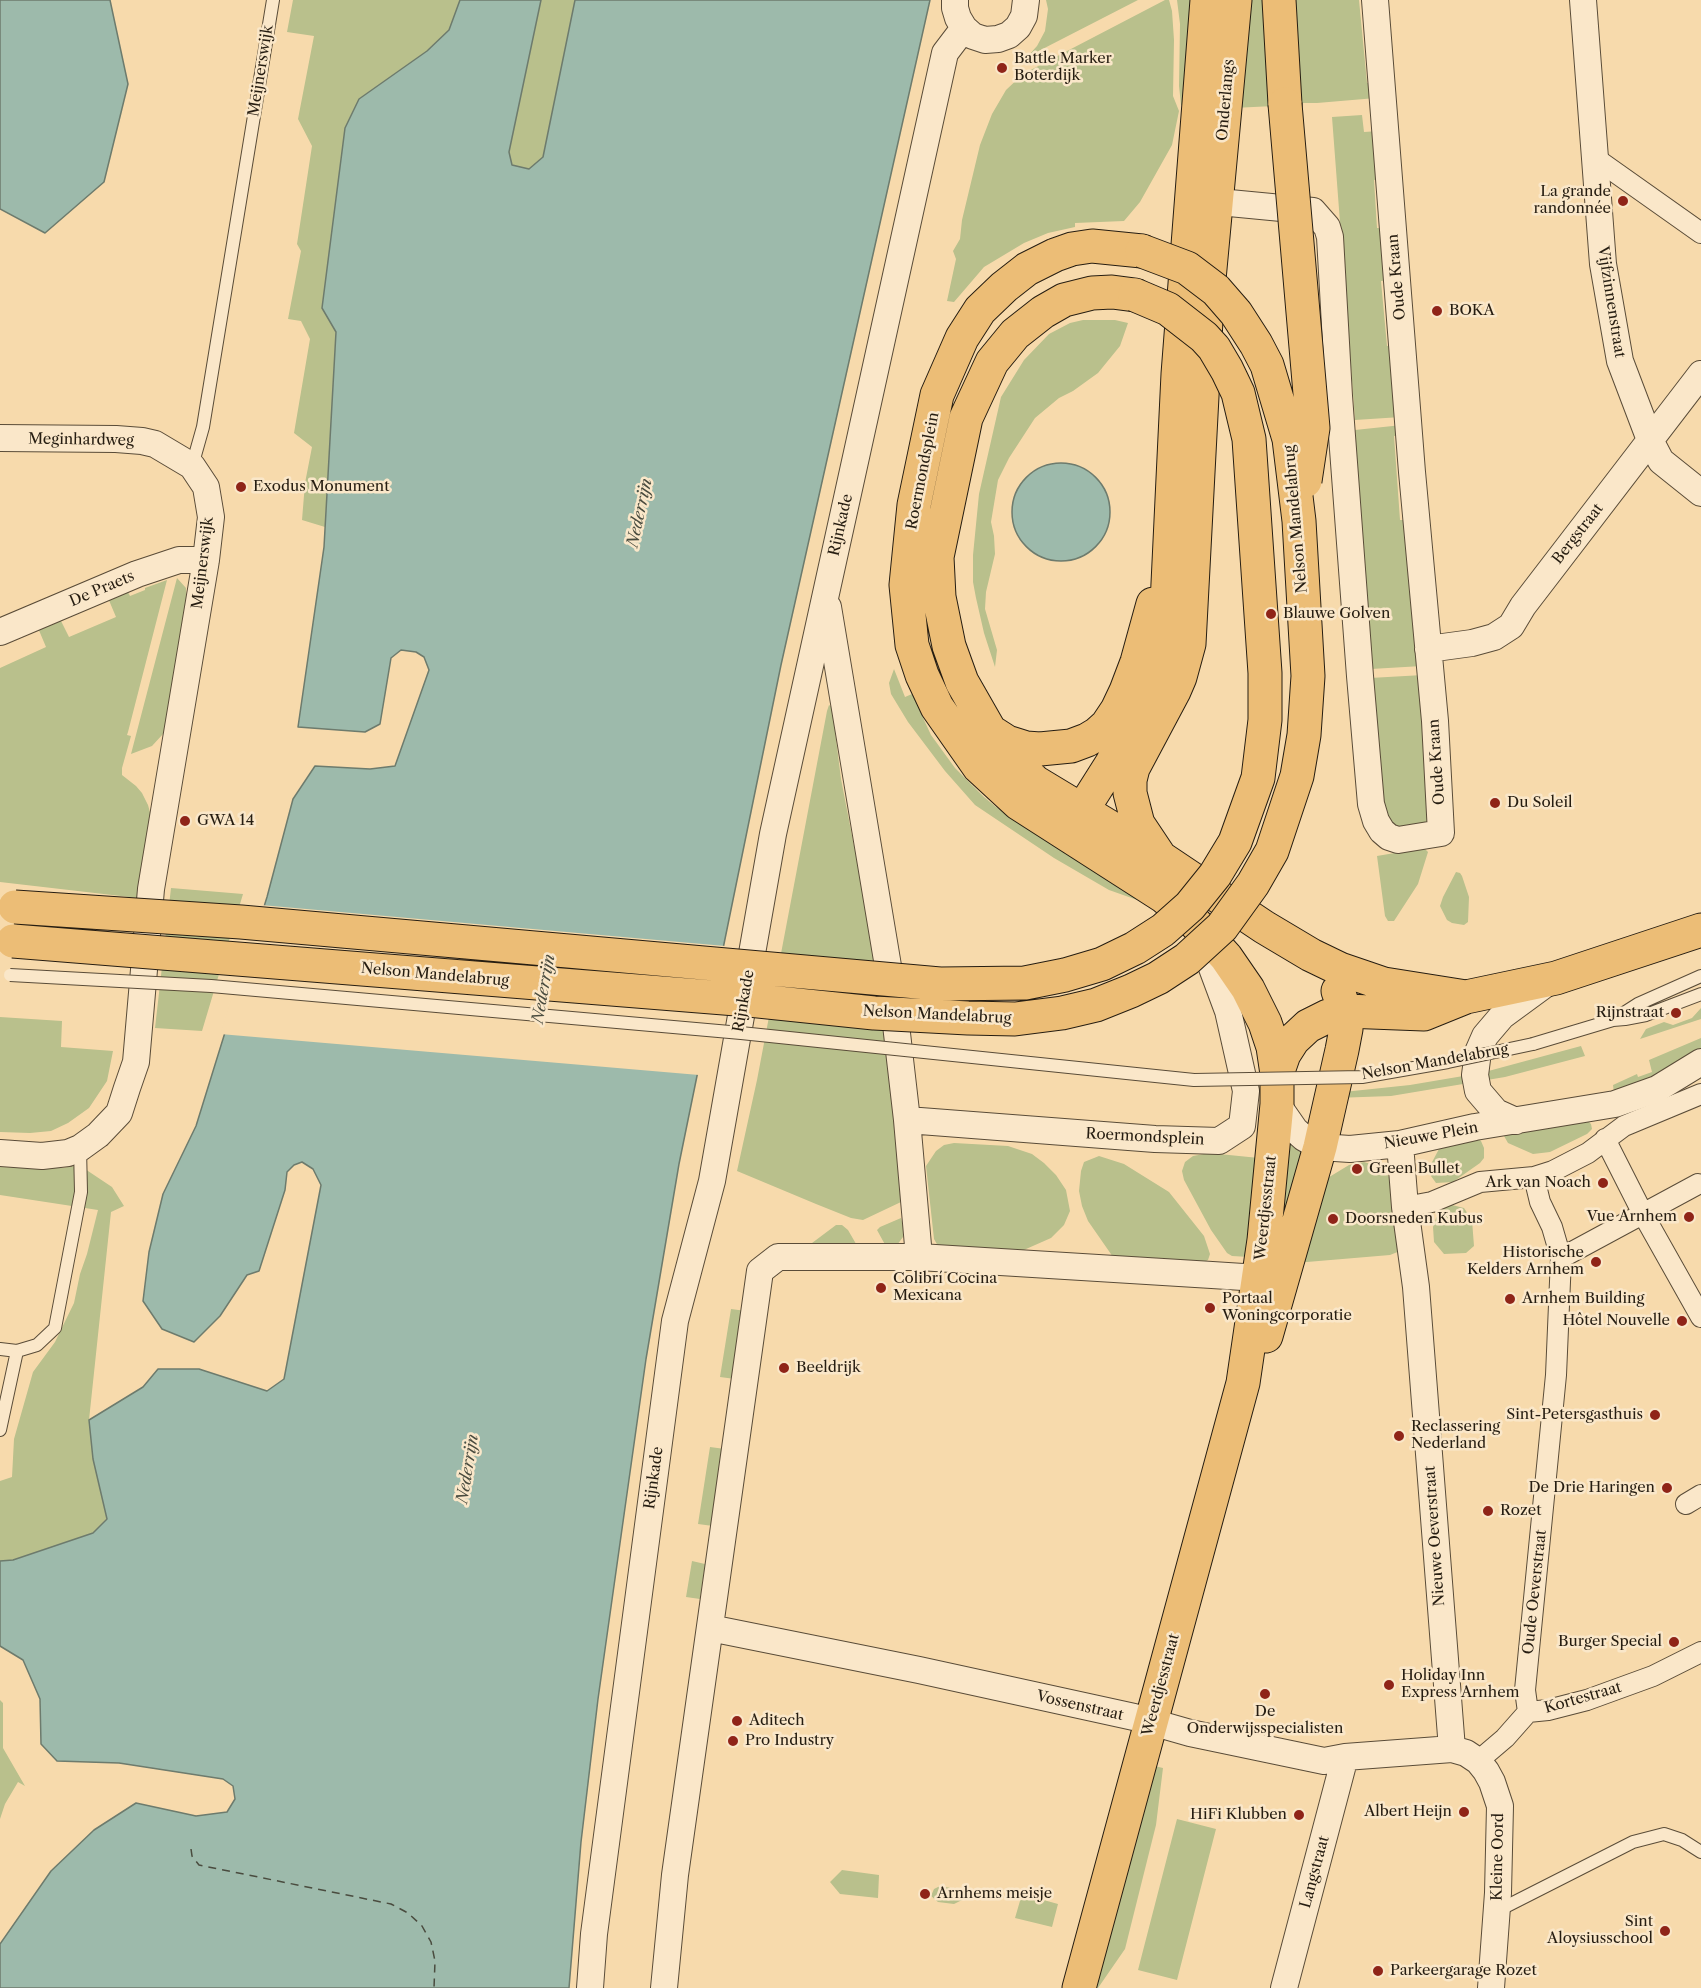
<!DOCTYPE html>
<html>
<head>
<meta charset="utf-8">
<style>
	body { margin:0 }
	canvas { display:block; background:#f7daac }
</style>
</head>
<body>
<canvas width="1701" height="1988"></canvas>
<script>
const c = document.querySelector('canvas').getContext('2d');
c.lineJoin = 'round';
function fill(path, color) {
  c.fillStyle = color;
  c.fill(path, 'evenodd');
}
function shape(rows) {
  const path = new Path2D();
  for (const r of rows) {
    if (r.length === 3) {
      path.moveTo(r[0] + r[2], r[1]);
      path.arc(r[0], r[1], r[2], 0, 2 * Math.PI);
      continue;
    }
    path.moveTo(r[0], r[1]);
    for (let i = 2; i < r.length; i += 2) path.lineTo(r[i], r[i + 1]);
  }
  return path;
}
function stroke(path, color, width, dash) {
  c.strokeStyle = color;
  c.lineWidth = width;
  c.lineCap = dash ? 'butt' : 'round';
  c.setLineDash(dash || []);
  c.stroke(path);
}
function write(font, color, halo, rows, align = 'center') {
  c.font = font + ' "Libre Caslon Text",serif';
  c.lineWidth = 5;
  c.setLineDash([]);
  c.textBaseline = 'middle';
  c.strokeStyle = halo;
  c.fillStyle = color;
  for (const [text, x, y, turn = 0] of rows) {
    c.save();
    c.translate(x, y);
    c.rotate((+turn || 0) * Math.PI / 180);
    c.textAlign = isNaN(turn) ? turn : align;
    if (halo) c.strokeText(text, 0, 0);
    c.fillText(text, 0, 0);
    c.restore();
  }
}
const green = shape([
	[293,0,460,0,449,30,427,51,359,99,322,308,336,332,325,527,302,520,305,483,312,447,294,433,310,339,301,321,288,319,301,251,297,244,312,146,298,119,314,36,287,32],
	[541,0,575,0,543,157,529,169,512,165,509,152],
	[1046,0,1138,0,1027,57,1037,46,1045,31,1048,9],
	[1165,0,1169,0,1172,11,1174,40,1173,96,1179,111,1172,145,1140,202,1124,221,1075,223,1075,227,1048,233,1024,243,984,267,954,302,947,301,956,259,953,251,960,239,962,220,980,145,992,114,1006,90,1023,74],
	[1177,0,1200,0,1190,106,1181,105,1179,86,1180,24],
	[1242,0,1271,0,1274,106,1233,108],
	[1284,0,1359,0,1367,83,1375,83,1376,98,1317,103,1302,103],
	[1362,115,1364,132,1379,131,1383,179,1374,180,1377,228,1386,228,1391,280,1381,281,1387,346,1395,345,1401,417,1355,420,1332,117],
	[1083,320,1115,320,1128,323,1120,346,1098,373,1073,391,1059,398,1035,418,1009,458,998,480,991,522,994,536,995,554,986,592,985,609,997,650,995,667,984,633,976,598,973,582,973,555,979,494,1001,397,1024,360,1049,334,1070,323],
	[1402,425,1403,435,1394,436,1400,520,1410,520,1422,666,1371,669,1355,430],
	[177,578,186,588,187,605,167,721,163,734,152,746,131,754],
	[167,580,128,732,127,735,131,736,122,768,122,775,136,786,142,793,148,805,151,816,138,898,0,882,0,668,46,647,38,628,60,619,69,637,116,617,108,598,127,590,130,596,145,590,145,588],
	[894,669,905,697,912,694,931,735,955,768,984,797,996,807,1143,902,1109,890,1054,858,975,805,945,771,908,722,891,694,889,683],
	[1423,675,1432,817,1425,825,1394,827,1384,814,1370,678],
	[829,705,832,707,841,779,875,954,891,1089,901,1202,863,1220,851,1218,816,1204,737,1171,757,1080,827,711],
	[1424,848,1428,852,1418,884,1394,921,1388,921,1385,916,1377,856],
	[1456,872,1460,873,1462,876,1469,897,1468,922,1464,925,1452,923,1447,920,1440,906,1443,897],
	[171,888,243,894,202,1031,155,1028],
	[1701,1008,1701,1019,1640,1039,1646,1029,1664,1022,1673,1025,1692,1018],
	[0,1017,62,1021,61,1047,113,1051,107,1081,89,1108,68,1123,51,1131,30,1133,0,1132],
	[1701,1038,1701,1050,1658,1077,1614,1093,1613,1085,1637,1074,1638,1077,1652,1072,1649,1060],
	[1581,1046,1585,1056,1505,1077,1391,1096,1335,1098,1334,1093,1410,1085,1481,1073],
	[1586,1119,1591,1124,1592,1129,1587,1134,1550,1152,1533,1154,1508,1143,1504,1136,1513,1129],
	[1473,1137,1481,1141,1484,1148,1484,1158,1480,1163,1453,1182,1436,1183,1431,1176,1430,1166,1439,1149,1442,1145],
	[954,1143,1008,1146,1032,1154,1044,1163,1056,1175,1066,1190,1070,1211,1064,1225,1051,1238,1017,1253,938,1246,934,1239,926,1166,936,1151,944,1145],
	[1293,1144,1308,1154,1275,1239,1288,1145],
	[1209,1153,1259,1158,1249,1257,1232,1256,1227,1253,1211,1230,1184,1180,1182,1171,1185,1162,1193,1156],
	[1099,1156,1124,1164,1169,1192,1204,1236,1210,1254,1208,1260,1202,1263,1113,1257,1088,1221,1082,1206,1079,1191,1081,1171,1084,1162],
	[1364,1162,1381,1167,1393,1182,1400,1251,1390,1255,1295,1263,1326,1179,1349,1165],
	[79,1165,112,1187,124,1206,111,1212,89,1420,93,1459,107,1518,93,1533,13,1560,0,1561,0,1481,12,1477,14,1439,33,1372,55,1342,74,1303,80,1274,87,1254,98,1210,0,1195,0,1167,62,1168],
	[1448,1204,1464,1208,1472,1220,1474,1246,1466,1253,1444,1254,1434,1242,1433,1227,1436,1218,1443,1207],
	[901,1218,903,1226,903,1237,897,1245,888,1250,877,1230,880,1227],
	[836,1225,842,1225,848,1230,859,1249,808,1246],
	[731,1309,746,1311,735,1379,720,1377],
	[710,1447,725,1449,713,1526,698,1524],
	[692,1561,705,1564,700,1599,686,1597],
	[0,1700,3,1703,3,1748,25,1786,18,1782,5,1804,0,1819],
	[1150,1765,1163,1768,1156,1825,1125,1949,1098,1988,1092,1988],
	[1177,1819,1216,1829,1177,1980,1138,1970],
	[842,1870,879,1875,878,1898,840,1894,830,1882],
	[940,1886,961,1890,964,1899,954,1904,938,1902,931,1896,934,1889],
	[1022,1894,1058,1904,1052,1927,1015,1918]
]);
const water = shape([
	[0,0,110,0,128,84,104,182,45,233,0,209,0,0],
	[460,0,541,0,509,152,512,165,529,169,543,157,575,0,930,0,781,665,679,1164,646,1359,598,1699,581,1842,569,1988,0,1988,0,1944,51,1871,94,1830,136,1803,196,1816,227,1812,235,1799,233,1786,223,1779,119,1763,57,1761,41,1744,40,1699,23,1660,0,1646,0,1561,13,1560,93,1533,107,1519,93,1459,89,1420,143,1387,158,1369,199,1369,267,1391,284,1379,321,1185,313,1169,302,1162,294,1165,287,1172,285,1190,259,1271,247,1275,220,1316,194,1342,162,1329,143,1301,149,1252,163,1194,196,1126,267,897,293,799,315,766,370,769,395,766,429,670,424,657,416,652,401,650,391,658,380,724,365,732,298,727,324,547,336,332,322,308,345,128,359,99,427,51,449,30,460,0],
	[1061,512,49]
]);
const pier = shape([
	[261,905,725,946,699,1075,220,1034]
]);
const ferry = shape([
	[191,1849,192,1856,199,1865,391,1904,408,1913,422,1926,431,1942,435,1961,434,1988]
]);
const service = shape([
	[192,466,203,427,273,0],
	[1613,1020,1638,1004,1701,976],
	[1533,1044,1613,1020,1625,1019,1646,1015,1701,994],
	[0,1349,17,1351,37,1345,55,1328,81,1192,80,1148],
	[0,1430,17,1351],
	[1497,1911,1633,1842,1664,1834,1682,1840,1701,1852]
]);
const pedestrian = shape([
	[1595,158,1701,233],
	[1605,1139,1643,1214,1701,1317],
	[1534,1177,1540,1202,1552,1227,1561,1258],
	[1405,1207,1432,1202,1480,1182,1534,1177,1553,1171,1588,1153,1624,1126,1701,1094],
	[1686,1504,1701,1495],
	[1528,1712,1525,1690,1556,1375,1561,1258,1698,1184],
	[1478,1761,1505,1738,1528,1712,1548,1710,1587,1700,1653,1676,1701,1652]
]);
const minor = shape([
	[955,0,955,8,958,18,964,28,973,36,985,40,998,39,1009,35,1018,27,1024,16,1026,0],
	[1583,0,1603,264,1620,361,1650,440,1661,461,1701,493],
	[1198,200,1313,211,1327,227,1330,237,1339,396,1360,676,1371,804,1376,821,1382,831,1389,837,1398,840,1441,833,1435,721,1412,472,1375,0],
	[0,438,116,439,142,441,155,444,192,466,206,487,211,517,206,560,151,889,136,1062,127,1088,119,1113,98,1135,80,1148,68,1153,42,1156,0,1153],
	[828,607,892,990,907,1120,919,1257],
	[0,632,137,574,179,560,206,560],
	[1428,649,1472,643,1494,637,1511,626,1523,606,1701,374],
	[1277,1104,1295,1130,1304,1138,1320,1147,1350,1149,1400,1144,1475,1127,1615,1104,1657,1089,1701,1062],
	[907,1120,1155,1139,1219,1141,1242,1126,1246,1091,1228,1011,1199,933],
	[1516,1121,1496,1112,1478,1091,1475,1075,1478,1052,1485,1036,1502,1016,1547,983],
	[1400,1144,1405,1207,1416,1287,1452,1749],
	[710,1628,919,1670,1134,1717,1190,1733,1324,1761,1345,1757,1452,1749,1466,1753,1478,1761,1486,1771,1492,1782,1500,1806,1498,1893,1491,1988],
	[590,1988,594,1934,675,1321,712,1181,773,834,945,53,964,28],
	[664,1988,675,1875,760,1271,778,1257,919,1257,1212,1275,1243,1277,1276,1274],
	[1284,1988,1345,1757]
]);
const primary = shape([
	[1279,0,1285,104],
	[1142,251,1092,246,1072,249,1055,255,1027,269,1004,287,980,310,962,338,937,395,914,505,906,585,912,645,922,675,937,707,979,767,1018,803,1163,896,1196,924,1226,957,1248,989,1265,1023,1273,1047,1277,1074],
	[1135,295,1112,292,1092,293,1064,300,1043,312,1015,334,992,362,966,418,937,557,939,597,949,646,962,682,990,731,1013,761,1035,782,1161,858,1264,927,1311,955,1340,969,1384,984,1466,997],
	[993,733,1007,742,1026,748,1040,749,1071,746,1087,740,1097,734,1107,725,1117,710,1126,691,1137,662,1153,604],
	[1069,831,1112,763,1152,682,1165,646,1178,374,1207,0],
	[1158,854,1138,824,1130,793,1130,780,1133,768,1174,691,1180,677,1189,644,1207,301,1235,0],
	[1266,1336,1320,1147,1342,1050,1346,1029,1345,1011,1338,991],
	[1079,1988,1243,1383,1264,1240,1277,1104,1277,1074,1284,1054,1293,1040,1308,1026,1328,1016,1345,1011,1424,1014,1466,997,1556,978,1701,930]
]);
const serviceBridge = shape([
	[10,975,211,986,741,1033,1194,1080,1362,1077,1448,1062,1533,1044]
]);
const primaryBridge = shape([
	[1285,104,1313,428,1305,481],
	[15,907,241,922,940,984,1025,983,1065,975,1102,964,1135,948,1163,930,1190,906,1215,875,1235,842,1258,778,1265,720,1265,673,1249,439,1238,393,1227,370,1214,348,1204,337,1168,309,1135,295],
	[13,941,749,1000,874,1013,968,1018,1015,1019,1062,1013,1096,1005,1131,991,1158,978,1187,959,1222,927,1253,884,1272,851,1297,776,1304,735,1308,676,1299,521,1289,439,1267,365,1256,344,1236,313,1216,290,1187,268,1142,251]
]);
const markers = [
	[1002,68,6,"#8f2418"],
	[1623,201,6,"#8f2418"],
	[1437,311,6,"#8f2418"],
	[241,487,6,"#8f2418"],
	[1271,614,6,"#8f2418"],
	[1495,803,6,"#8f2418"],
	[185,821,6,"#8f2418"],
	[1676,1013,6,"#8f2418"],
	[1357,1169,6,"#8f2418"],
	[1603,1183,6,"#8f2418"],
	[1689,1217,6,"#8f2418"],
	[1333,1219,6,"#8f2418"],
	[1596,1262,6,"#8f2418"],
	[881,1288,6,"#8f2418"],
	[1510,1299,6,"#8f2418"],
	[1210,1308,6,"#8f2418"],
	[1682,1321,6,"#8f2418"],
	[784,1368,6,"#8f2418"],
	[1655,1415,6,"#8f2418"],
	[1399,1436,6,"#8f2418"],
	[1667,1488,6,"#8f2418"],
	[1488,1511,6,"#8f2418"],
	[1674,1642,6,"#8f2418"],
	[1389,1685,6,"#8f2418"],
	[1265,1694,6,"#8f2418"],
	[737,1721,6,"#8f2418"],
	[733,1741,6,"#8f2418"],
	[1464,1812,6,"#8f2418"],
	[1299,1815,6,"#8f2418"],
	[925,1894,6,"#8f2418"],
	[1665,1931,6,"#8f2418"],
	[1378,1971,6,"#8f2418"]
];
const poiNames = [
	["Battle Marker",1014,59],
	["Boterdijk",1014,76],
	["La grande",1611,192,"right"],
	["randonnée",1611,209,"right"],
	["BOKA",1449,311],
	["Exodus Monument",253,487],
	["Blauwe Golven",1283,614],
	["Du Soleil",1507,803],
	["GWA 14",197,821],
	["Rijnstraat",1664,1013,"right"],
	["Green Bullet",1369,1169],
	["Ark van Noach",1591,1183,"right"],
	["Vue Arnhem",1677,1217,"right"],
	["Doorsneden Kubus",1345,1219],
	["Historische",1584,1253,"right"],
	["Kelders Arnhem",1584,1270,"right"],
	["Colibrí Cocina",893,1279],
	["Mexicana",893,1296],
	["Portaal",1222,1299],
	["Woningcorporatie",1222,1316],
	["Arnhem Building",1522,1299],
	["Hôtel Nouvelle",1670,1321,"right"],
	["Beeldrijk",796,1368],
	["Sint-Petersgasthuis",1643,1415,"right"],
	["Reclassering",1411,1427],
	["Nederland",1411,1444],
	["De Drie Haringen",1655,1488,"right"],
	["Rozet",1500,1511],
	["Burger Special",1662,1642,"right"],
	["Holiday Inn",1401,1676],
	["Express Arnhem",1401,1693],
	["De",1265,1712,"center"],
	["Onderwijsspecialisten",1265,1729,"center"],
	["Aditech",749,1721],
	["Pro Industry",745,1741],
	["Albert Heijn",1452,1812,"right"],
	["HiFi Klubben",1287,1815,"right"],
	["Arnhems meisje",937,1894],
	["Sint",1653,1922,"right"],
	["Aloysiusschool",1653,1939,"right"],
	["Parkeergarage Rozet",1390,1971]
];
const streetNames = [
	["Meijnerswijk",261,71,-81],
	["Onderlangs",1226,100,-85],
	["Oude Kraan",1397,277,-95],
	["Vijfzinnenstraat",1611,302,81],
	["Meginhardweg",81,440,1],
	["Roermondsplein",923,471,-79],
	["Nelson Mandelabrug",1296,519,-95],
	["Rijnkade",841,525,-77],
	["Bergstraat",1578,534,-52],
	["Meijnerswijk",203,563,-83],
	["De Praets",102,589,-23],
	["Oude Kraan",1437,762,-94],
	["Nelson Mandelabrug",435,975,5],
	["Rijnkade",744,1001,-80],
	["Nelson Mandelabrug",937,1015,3],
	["Nelson Mandelabrug",1435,1062,-10],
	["Nieuwe Plein",1431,1136,-10],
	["Roermondsplein",1145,1137,3],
	["Weerdjesstraat",1266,1208,-84],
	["Rijnkade",654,1478,-82],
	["Nieuwe Oeverstraat",1435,1536,-94],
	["Oude Oeverstraat",1535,1592,-84],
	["Weerdjesstraat",1161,1685,-75],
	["Kortestraat",1583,1698,-16],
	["Vossenstraat",1080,1706,13],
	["Kleine Oord",1498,1857,-89],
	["Langstraat",1315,1872,-75]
];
const waterNames = [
	["Nederrijn",640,513,-78],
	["Nederrijn",544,989,-80],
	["Nederrijn",468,1469,-81]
];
fill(green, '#b9c08c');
fill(water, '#9dbaab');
stroke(water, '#6d7b6d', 1.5);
fill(pier, '#f7daac');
stroke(ferry, '#4a4c3f', 1.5, [8, 6]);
stroke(service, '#5a4c38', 14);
stroke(pedestrian, '#5a4c38', 22);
stroke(minor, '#5a4c38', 28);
stroke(primary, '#261d11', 35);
stroke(service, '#fae7c9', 12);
stroke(pedestrian, '#fae7c9', 20);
stroke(minor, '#fae7c9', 26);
stroke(primary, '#ecbd76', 33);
stroke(serviceBridge, '#5a4c38', 14, []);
stroke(primaryBridge, '#261d11', 35, []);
stroke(serviceBridge, '#fae7c9', 12);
stroke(primaryBridge, '#ecbd76', 33);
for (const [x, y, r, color] of markers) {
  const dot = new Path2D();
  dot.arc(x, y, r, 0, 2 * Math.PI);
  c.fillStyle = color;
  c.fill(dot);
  stroke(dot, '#fae7c9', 2);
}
write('15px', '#261d11', '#fae7c9', poiNames, 'left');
write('15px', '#261d11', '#fae7c9', streetNames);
write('italic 16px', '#4a4c3f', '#fae7c9', waterNames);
</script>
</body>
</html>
